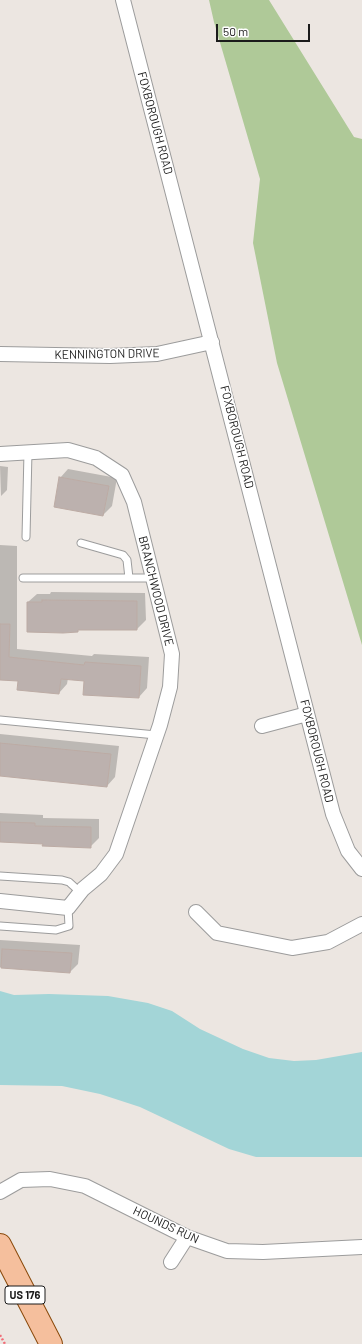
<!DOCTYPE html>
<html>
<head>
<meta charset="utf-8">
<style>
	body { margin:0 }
	#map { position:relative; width:362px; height:1344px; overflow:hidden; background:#ece6e1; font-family:Barlow,sans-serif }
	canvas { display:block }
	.scale { position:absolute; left:216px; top:24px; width:94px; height:18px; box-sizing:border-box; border:2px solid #1b1b1b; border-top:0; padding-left:5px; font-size:12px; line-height:14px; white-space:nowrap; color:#1b1b1b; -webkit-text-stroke:3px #fff; paint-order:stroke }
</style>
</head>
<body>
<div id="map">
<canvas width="362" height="1344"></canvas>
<div class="scale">50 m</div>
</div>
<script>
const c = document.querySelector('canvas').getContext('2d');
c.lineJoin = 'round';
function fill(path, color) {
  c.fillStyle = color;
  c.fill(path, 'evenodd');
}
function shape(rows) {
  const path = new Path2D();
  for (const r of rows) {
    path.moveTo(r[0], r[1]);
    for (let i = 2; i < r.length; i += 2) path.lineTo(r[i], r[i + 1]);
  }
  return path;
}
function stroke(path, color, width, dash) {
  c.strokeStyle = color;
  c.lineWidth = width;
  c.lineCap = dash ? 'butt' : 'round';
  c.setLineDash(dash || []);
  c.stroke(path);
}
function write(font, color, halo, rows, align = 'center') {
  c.font = font + ' Barlow,sans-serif';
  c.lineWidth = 3;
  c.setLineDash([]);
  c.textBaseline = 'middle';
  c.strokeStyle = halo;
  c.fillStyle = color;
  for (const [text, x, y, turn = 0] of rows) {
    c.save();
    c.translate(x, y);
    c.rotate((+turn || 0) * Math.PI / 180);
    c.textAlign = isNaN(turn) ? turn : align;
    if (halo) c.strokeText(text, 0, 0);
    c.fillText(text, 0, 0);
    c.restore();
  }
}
const forest = shape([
	[209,0,269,0,354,137,362,139,362,645,277,363,253,243,260,179,214,22]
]);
const water = shape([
	[0,991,14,995,49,994,108,996,148,1003,172,1011,200,1029,243,1049,269,1058,294,1061,316,1060,362,1052,362,1157,256,1157,229,1149,140,1107,100,1094,62,1086,0,1085]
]);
const shadow = shape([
	[0,466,8,467,7,490,1,496],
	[68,469,117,478,112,506,103,515,60,478],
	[0,545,17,546,17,649,92,656,94,654,149,657,147,688,139,697,85,680,68,678,67,684,59,693,19,680,0,679],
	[51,592,145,593,146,620,137,629,28,631,28,602,37,594,50,594],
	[0,734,119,746,115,777,107,786,0,775],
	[0,813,43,815,43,818,99,819,99,838,90,847,0,840],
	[0,940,80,945,78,964,70,972,0,967]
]);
const building = shape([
	[59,477,109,486,103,516,54,507,59,477],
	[42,600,137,601,137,630,78,630,78,632,63,633,27,632,27,602,42,602,42,600],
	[0,624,10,624,9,657,84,665,85,662,141,666,139,698,83,695,84,681,61,679,59,694,17,690,18,681,0,680,0,624],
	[0,743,111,754,107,787,0,776,0,743],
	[0,822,35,823,35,826,91,827,91,848,42,846,43,844,0,842,0,822],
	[2,949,72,953,70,973,1,968,2,949]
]);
const path = shape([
	[0,1335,5,1344]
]);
const lane = shape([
	[26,537,28,452],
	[81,543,123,555,127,560,129,578],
	[23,578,153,578],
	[0,720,156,735],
	[0,876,62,880,69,882,80,892],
	[0,926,56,930,69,926,68,908]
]);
const street = shape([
	[123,0,333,814,348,851,362,869],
	[0,354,110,356,157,354,212,342],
	[0,454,68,450,96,458,122,475,134,502,172,654,170,687,160,725,116,854,101,874,83,889,68,908,0,901],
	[262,726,307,714],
	[196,912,217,933,292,948,328,942,362,924],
	[0,1192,21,1180,50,1179,85,1186,187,1237,227,1251,263,1252,362,1247],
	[171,1262,187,1237]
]);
const primary = shape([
	[0,1245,51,1344]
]);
const shields = [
	[25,1295,40]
];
const shieldNames = [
	["US 176",25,1295]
];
const streetNames = [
	["FOXBOROUGH ROAD",155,123,75],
	["KENNINGTON DRIVE",107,354,-1],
	["FOXBOROUGH ROAD",237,437,76],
	["BRANCHWOOD DRIVE",156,591,76],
	["FOXBOROUGH ROAD",317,751,76],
	["HOUNDS RUN",166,1225,25]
];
fill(forest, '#afc998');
fill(water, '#a3d5d7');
fill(shadow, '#0003');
fill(building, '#bcb1ae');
stroke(building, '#bcaba4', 1);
stroke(lane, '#9c9c9c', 9);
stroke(street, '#9c9c9c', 16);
stroke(primary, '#894809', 24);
stroke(path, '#f06e78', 2.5, [2, 2]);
stroke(lane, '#fff', 7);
stroke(street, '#fff', 14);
stroke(primary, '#f5bf9d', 22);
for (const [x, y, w] of shields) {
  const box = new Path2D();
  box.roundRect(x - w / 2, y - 9, w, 18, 3);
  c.fillStyle = '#fff';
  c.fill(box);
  stroke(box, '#1b1b1b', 1);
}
write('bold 11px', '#1b1b1b', null, shieldNames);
write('12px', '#1b1b1b', '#fff', streetNames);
</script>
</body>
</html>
